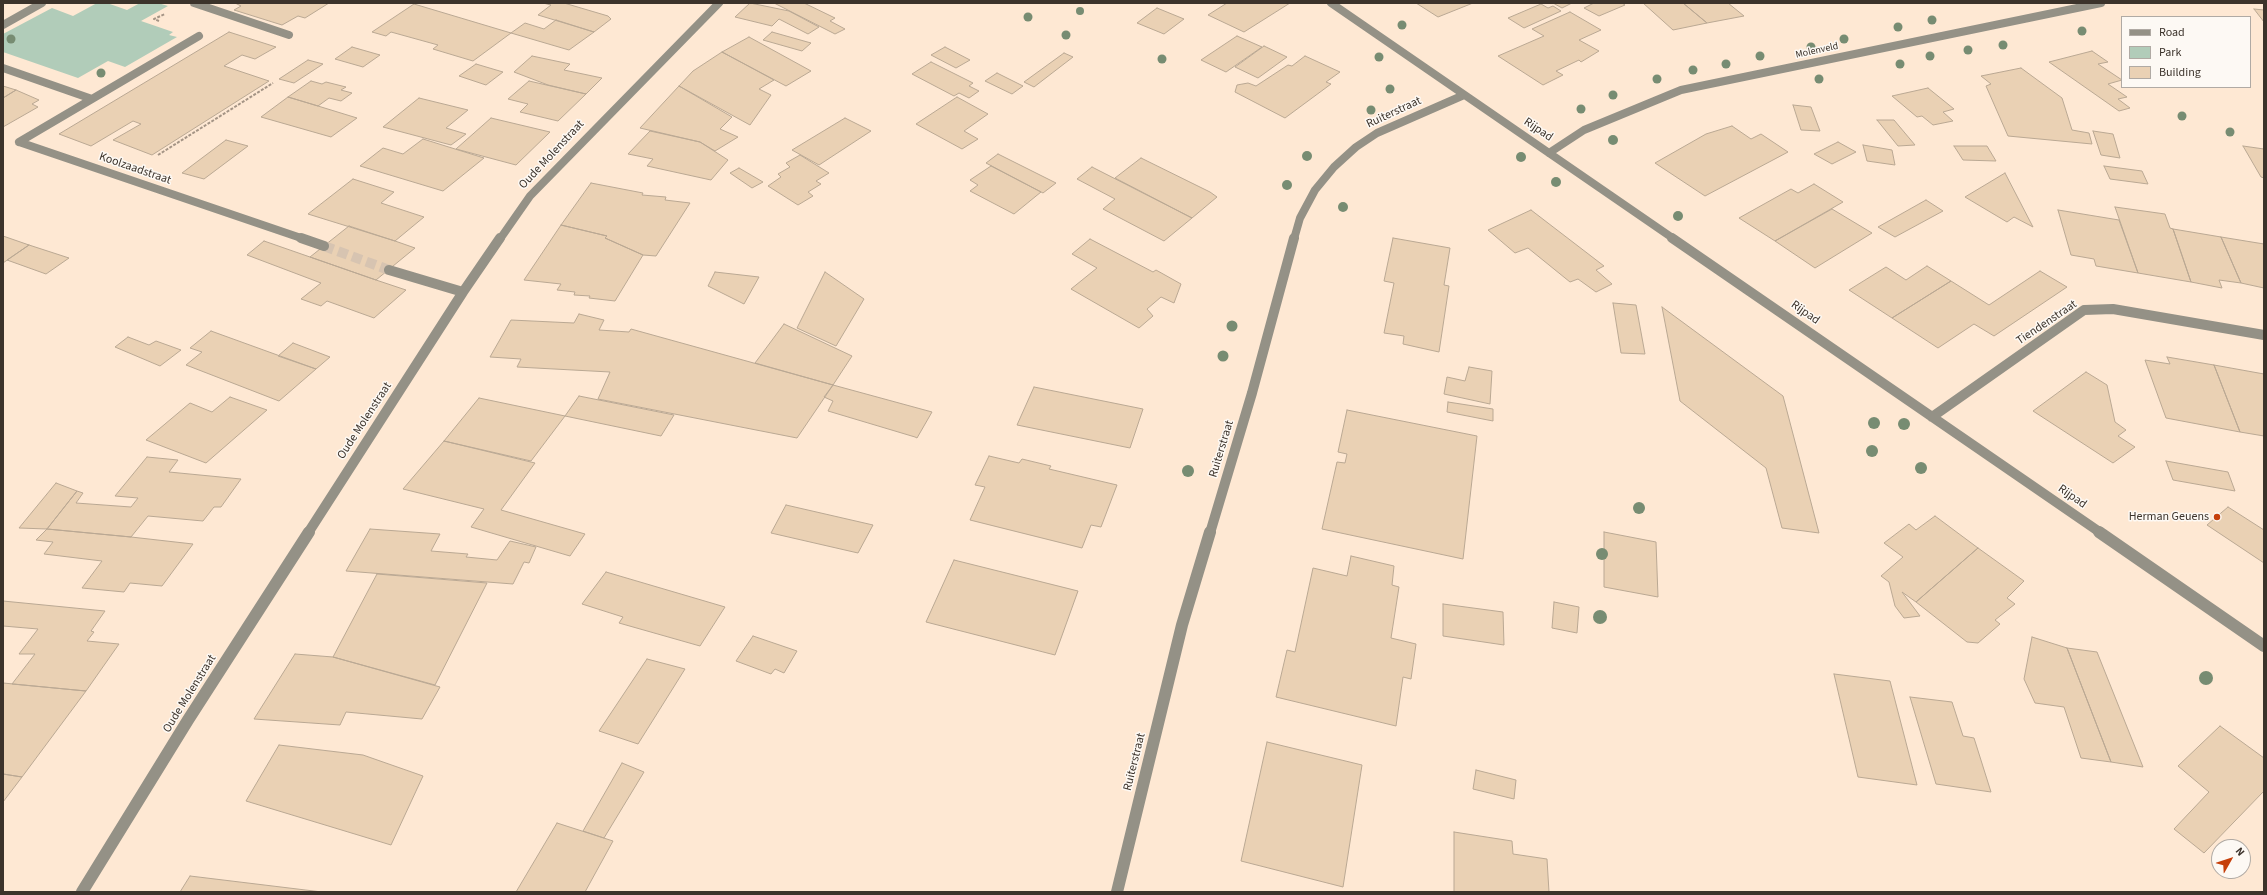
<!DOCTYPE html>
<html>
<head>
<meta charset="utf-8">
<style>
	body { margin:0 }
	#map { position:relative; width:2267px; height:895px; overflow:hidden; background:#fee8d3; font-family:"Source Sans 3",sans-serif }
	canvas { display:block }
	.frame { position:absolute; inset:0; border:4px solid #3c332b; pointer-events:none }
	.legend { position:absolute; left:2121px; top:16px; width:130px; height:72px; box-sizing:border-box; background:#fdf9f4; border:1px solid #b0aaa4; margin:0; padding:5px 7px; list-style:none; font-size:12px; color:#3c332b }
	.legend li { display:flex; align-items:center; gap:8px; height:20px }
	.legend b { width:20px; border:1px solid #b0aaa4 }
	.north { position:absolute; left:2211px; top:839px; width:40px; height:40px; box-sizing:border-box; background:#fdf9f4; border:1px solid #b0aaa4; border-radius:50%; rotate:51deg; font-size:11px; font-weight:700; line-height:16px; text-align:center; color:#3c332b }
	.north::after { content:''; display:block; margin:auto; width:14px; height:18px; background:#c63f0a; clip-path:polygon(50% 0,100% 100%,50% 72%,0 100%) }
</style>
</head>
<body>
<div id="map">
<canvas width="2267" height="895"></canvas>
<div class="frame"></div>
<ul class="legend">
<li><b style="height:5px;background:#949186"></b>Road</li>
<li><b style="height:11px;background:#b1ccb9"></b>Park</li>
<li><b style="height:11px;background:#ead1b4"></b>Building</li>
</ul>
<div class="north">N</div>
</div>
<script>
const c = document.querySelector('canvas').getContext('2d');
c.lineJoin = 'round';
function fill(path, color) {
  c.fillStyle = color;
  c.fill(path, 'evenodd');
}
function shape(rows) {
  const path = new Path2D();
  for (const r of rows) {
    path.moveTo(r[0], r[1]);
    for (let i = 2; i < r.length; i += 2) path.lineTo(r[i], r[i + 1]);
  }
  return path;
}
function stroke(path, color, width, dash) {
  c.strokeStyle = color;
  c.lineWidth = width;
  c.lineCap = dash ? 'butt' : 'round';
  c.setLineDash(dash || []);
  c.stroke(path);
}
function write(font, color, halo, rows, align = 'center') {
  c.font = font + ' "Source Sans 3",sans-serif';
  c.lineWidth = 3;
  c.setLineDash([]);
  c.textBaseline = 'middle';
  c.strokeStyle = halo;
  c.fillStyle = color;
  for (const [text, x, y, turn = 0] of rows) {
    c.save();
    c.translate(x, y);
    c.rotate((+turn || 0) * Math.PI / 180);
    c.textAlign = isNaN(turn) ? turn : align;
    if (halo) c.strokeText(text, 0, 0);
    c.fillText(text, 0, 0);
    c.restore();
  }
}
const green = shape([
	[97,3,107,3,127,10,140,3,158,3,168,6,141,21,173,32,169,35,177,37,125,67,108,61,78,78,3,52,3,34,52,8,73,16]
]);
const building = shape([
	[329,3,305,18,298,16,282,25,234,10,241,6,235,3,329,3],
	[543,3,564,3,608,16,611,19,594,32,538,15,551,5,543,3],
	[750,3,789,11,819,27,808,34,779,19,772,26,735,17,750,3],
	[774,3,804,3,835,18,830,21,845,29,835,34,774,3],
	[1227,3,1290,3,1244,32,1208,15,1227,3],
	[1416,3,1473,3,1438,17,1416,3],
	[1553,3,1572,3,1562,8,1553,3],
	[1594,3,1622,3,1625,5,1599,16,1584,8,1594,3],
	[1643,3,1683,3,1707,23,1673,30,1643,3],
	[1683,3,1728,3,1744,16,1707,23,1683,3],
	[414,4,511,33,473,61,433,49,438,45,391,32,386,36,372,32,414,4],
	[1541,4,1548,8,1553,6,1561,11,1524,28,1508,18,1541,4],
	[1157,8,1184,19,1164,34,1137,23,1157,8],
	[2254,9,2264,10,2264,22,2254,9],
	[1570,12,1601,30,1579,40,1599,51,1581,62,1579,60,1556,71,1563,75,1543,85,1498,56,1544,36,1532,29,1570,12],
	[556,20,594,32,569,50,511,33,525,23,544,29,556,20],
	[229,32,276,47,255,59,242,55,224,66,269,81,152,155,113,140,141,124,133,121,91,146,59,134,229,32],
	[772,32,811,43,802,51,763,40,772,32],
	[1237,36,1262,47,1226,72,1201,60,1237,36],
	[749,37,811,71,786,86,722,52,749,37],
	[1264,46,1287,57,1258,78,1235,67,1264,46],
	[352,47,380,55,363,67,335,59,352,47],
	[945,47,970,60,956,68,931,55,945,47],
	[2092,51,2108,62,2098,64,2122,80,2108,84,2127,97,2118,99,2130,108,2119,111,2049,62,2092,51],
	[722,52,774,80,759,89,771,95,750,125,679,86,693,71,722,52],
	[1064,53,1073,57,1034,87,1024,82,1064,53],
	[532,56,570,64,564,70,602,78,586,94,548,85,514,72,532,56],
	[1305,56,1340,72,1326,82,1331,84,1285,118,1235,92,1237,85,1248,83,1256,86,1288,65,1292,66,1305,56],
	[308,60,323,64,294,83,279,79,308,60],
	[931,62,973,83,969,86,979,91,969,98,959,93,954,96,912,74,931,62],
	[476,64,503,72,486,85,459,76,476,64],
	[2021,68,2062,98,2072,130,2089,133,2092,144,2008,136,1986,86,1991,84,1981,76,2021,68],
	[997,73,1023,86,1012,94,985,81,997,73],
	[311,81,322,84,326,82,346,87,341,90,352,93,341,101,329,98,318,106,288,97,311,81],
	[529,81,586,94,558,121,520,112,528,104,508,99,529,81],
	[3,86,16,90,3,98,3,86],
	[679,86,732,117,720,129,738,137,715,151,700,142,640,128,679,86],
	[1928,88,1954,109,1943,112,1953,121,1933,125,1922,116,1917,117,1892,96,1928,88],
	[16,90,39,100,32,104,38,107,3,127,3,98,16,90],
	[288,97,318,106,357,118,331,137,261,117,288,97],
	[957,97,988,114,964,131,978,139,962,149,916,124,957,97],
	[419,98,468,110,446,128,466,134,451,145,383,127,419,98],
	[1793,105,1811,107,1820,131,1801,130,1793,105],
	[491,118,550,132,516,165,456,149,491,118],
	[845,118,871,131,819,165,792,150,845,118],
	[1877,120,1894,120,1915,145,1898,146,1877,120],
	[1732,126,1751,139,1761,134,1788,152,1705,196,1655,163,1706,134,1732,126],
	[650,131,700,142,728,160,711,180,647,166,653,159,628,154,650,131],
	[2093,131,2113,134,2120,158,2101,155,2093,131],
	[423,139,484,158,443,191,360,166,383,148,403,154,423,139],
	[226,140,248,146,204,179,182,173,226,140],
	[1838,142,1856,152,1832,164,1814,154,1838,142],
	[1863,145,1892,150,1895,165,1867,161,1863,145],
	[1954,146,1987,146,1996,161,1963,160,1954,146],
	[2243,146,2264,149,2264,178,2261,177,2243,146],
	[998,154,1056,183,1043,193,986,163,998,154],
	[800,155,829,173,816,181,821,184,808,192,813,196,798,205,768,186,781,177,778,174,790,167,786,163,800,155],
	[1141,158,1210,192,1217,197,1192,218,1115,178,1141,158],
	[991,166,1041,192,1014,214,970,191,978,185,970,180,991,166],
	[2104,166,2142,171,2148,184,2110,179,2104,166],
	[1092,167,1192,218,1164,241,1103,209,1115,199,1077,179,1092,167],
	[739,168,763,182,752,188,730,173,739,168],
	[2005,173,2033,227,2014,217,2007,222,1965,197,2005,173],
	[353,179,394,192,381,203,424,217,395,241,308,214,353,179],
	[591,183,643,193,642,195,666,197,665,200,690,203,656,256,643,255,605,238,607,236,561,225,591,183],
	[1814,184,1843,202,1775,241,1739,218,1791,189,1798,193,1814,184],
	[1926,200,1943,211,1895,237,1878,227,1926,200],
	[2115,207,2165,214,2170,228,2173,229,2191,282,2138,273,2115,207],
	[1832,209,1872,233,1815,268,1775,241,1832,209],
	[1531,210,1604,266,1596,270,1612,284,1596,292,1578,279,1570,282,1528,248,1515,253,1488,230,1531,210],
	[2058,210,2119,220,2138,273,2096,266,2094,259,2071,255,2058,210],
	[561,225,607,236,605,238,643,255,615,301,589,298,590,296,574,295,575,292,557,290,561,284,524,280,561,225],
	[349,226,395,241,415,248,376,280,310,257,349,226],
	[2173,229,2221,237,2241,283,2219,280,2222,288,2191,282,2173,229],
	[3,236,29,245,3,263,3,236],
	[2221,237,2264,244,2264,288,2241,283,2221,237],
	[1393,238,1450,248,1444,285,1449,286,1439,352,1403,344,1404,336,1384,333,1394,283,1384,281,1393,238],
	[1090,239,1153,272,1156,270,1181,284,1174,303,1161,297,1147,309,1153,316,1139,328,1071,289,1097,268,1072,254,1090,239],
	[264,241,376,280,406,290,374,318,327,301,321,306,301,299,321,283,247,255,264,241],
	[29,245,69,258,46,274,7,260,29,245],
	[1927,266,1951,281,1892,318,1849,290,1886,267,1906,280,1927,266],
	[2040,271,2067,287,1994,336,1974,324,1938,348,1892,318,1951,281,1989,305,2040,271],
	[715,272,759,277,744,304,708,286,715,272],
	[825,272,864,299,836,346,797,328,825,272],
	[1613,303,1636,305,1645,354,1621,353,1613,303],
	[1662,307,1783,396,1819,533,1782,528,1766,468,1680,401,1662,307],
	[579,314,604,320,599,330,629,332,631,329,833,385,797,438,598,399,610,372,517,367,521,359,490,357,511,320,574,323,579,314],
	[784,324,852,356,833,385,755,363,784,324],
	[211,331,316,369,279,401,186,365,202,352,190,348,211,331],
	[128,337,149,345,156,341,181,350,160,366,115,347,128,337],
	[293,343,330,357,316,369,278,356,293,343],
	[2167,357,2214,365,2240,432,2166,418,2145,360,2170,364,2167,357],
	[2214,365,2264,374,2264,436,2240,432,2214,365],
	[1469,367,1492,371,1490,404,1444,394,1447,377,1465,381,1469,367],
	[2086,372,2107,385,2115,422,2126,430,2118,436,2135,447,2113,463,2033,411,2086,372],
	[833,385,932,412,917,438,915,437,828,411,833,401,824,397,833,385],
	[1034,387,1143,409,1130,448,1017,425,1034,387],
	[579,396,674,415,661,436,565,416,579,396],
	[230,397,267,410,206,463,146,440,190,403,212,412,230,397],
	[479,398,565,416,531,461,444,441,479,398],
	[1448,402,1493,409,1493,421,1447,412,1448,402],
	[1347,410,1477,436,1463,559,1322,529,1337,462,1345,463,1347,454,1338,452,1347,410],
	[444,441,535,463,501,510,585,534,570,556,471,527,484,509,403,489,444,441],
	[989,456,1019,463,1022,459,1051,466,1049,469,1117,485,1101,527,1091,525,1082,548,970,520,985,487,975,485,989,456],
	[147,457,178,460,169,472,241,479,221,507,214,507,203,521,148,516,131,537,47,529,77,491,83,493,76,503,131,507,138,498,115,496,147,457],
	[2166,461,2228,472,2235,491,2173,480,2166,461],
	[56,483,77,491,47,529,19,528,56,483],
	[786,505,873,525,858,553,771,533,786,505],
	[2228,507,2264,530,2264,563,2207,525,2228,507],
	[1935,516,1978,548,1916,602,1902,592,1920,616,1904,618,1895,606,1889,582,1881,576,1903,557,1884,543,1909,524,1916,530,1935,516],
	[47,529,131,537,193,544,162,586,130,583,124,592,82,588,102,561,44,554,53,542,36,540,47,529],
	[370,529,440,534,431,551,468,554,466,557,497,560,510,541,536,547,529,563,524,562,513,584,346,571,370,529],
	[1604,532,1656,542,1658,597,1604,587,1604,532],
	[1978,548,2024,581,2007,598,2015,604,1995,620,2000,624,1978,643,1967,642,1916,602,1978,548],
	[1351,556,1394,566,1392,585,1399,587,1391,638,1416,644,1411,679,1403,677,1396,726,1276,697,1287,650,1295,652,1313,568,1347,576,1351,556],
	[954,560,1078,591,1055,655,926,622,954,560],
	[606,572,725,607,700,646,619,623,623,617,582,604,606,572],
	[377,574,487,583,435,685,333,657,377,574],
	[3,601,105,611,91,631,94,632,87,641,119,644,86,691,12,684,35,654,19,654,38,629,3,626,3,601],
	[1554,602,1579,607,1577,633,1552,628,1554,602],
	[1443,604,1503,612,1504,645,1443,636,1443,604],
	[753,636,797,651,784,673,775,669,771,674,736,661,753,636],
	[2032,637,2067,648,2111,762,2081,758,2064,707,2035,703,2024,679,2032,637],
	[2067,648,2097,652,2143,767,2111,762,2067,648],
	[295,654,333,657,440,687,422,719,346,712,340,725,254,719,295,654],
	[647,659,685,669,638,744,599,731,647,659],
	[1834,674,1890,681,1917,785,1858,777,1834,674],
	[3,683,86,691,22,777,3,774,3,683],
	[1910,697,1952,702,1963,736,1974,738,1991,792,1936,784,1910,697],
	[2220,726,2264,758,2264,791,2204,853,2174,829,2209,792,2178,766,2220,726],
	[1267,742,1362,765,1343,887,1241,861,1267,742],
	[279,745,363,755,423,776,391,845,246,801,279,745],
	[622,763,644,772,604,838,583,831,622,763],
	[1476,770,1516,780,1514,799,1473,789,1476,770],
	[3,774,22,777,3,802,3,774],
	[557,823,613,841,585,892,516,892,557,823],
	[1454,832,1512,841,1513,854,1547,859,1549,892,1454,892,1454,832],
	[190,876,322,892,180,892,190,876]
]);
const minorTunnel = shape([
	[324,246,389,270]
]);
const path = shape([
	[159,21,154,19,165,14],
	[158,155,273,83]
]);
const minorFar2 = shape([
	[194,3,289,35],
	[1331,3,1674,239],
	[3,25,42,3],
	[3,68,92,99,19,142],
	[92,99,199,36],
	[19,142,304,239],
	[1549,153,1584,130,1681,90,2101,3],
	[500,239,530,196,719,3],
	[1294,239,1300,218,1315,190,1334,167,1356,147,1377,133,1464,95]
]);
const minorFar1 = shape([
	[301,238,324,246],
	[1672,238,2101,533],
	[389,270,463,292],
	[1932,417,2084,310,2113,309,2264,335],
	[308,533,463,292,500,238],
	[1210,533,1252,393,1294,238]
]);
const minor = shape([
	[2099,532,2264,646],
	[82,892,188,720,309,532],
	[1117,892,1182,625,1210,532]
]);
const trees = [
	[1080,11,4],
	[1028,17,4.5],
	[1932,20,4.5],
	[1402,25,4.5],
	[1898,27,4.5],
	[2082,31,4.5],
	[1066,35,4.5],
	[11,39,4.5],
	[1844,39,4.5],
	[2003,45,4.5],
	[1811,47,4.5],
	[1968,50,4.5],
	[1760,56,4.5],
	[1930,56,4.5],
	[1379,57,4.5],
	[1162,59,4.5],
	[1726,64,4.5],
	[1900,64,4.5],
	[1693,70,4.5],
	[101,73,4.5],
	[1657,79,4.5],
	[1819,79,4.5],
	[1390,89,4.5],
	[1613,95,4.5],
	[1581,109,4.5],
	[1371,110,4.5],
	[2182,116,4.5],
	[2230,132,4.5],
	[1613,140,5],
	[1307,156,5],
	[1521,157,5],
	[1556,182,5],
	[1287,185,5],
	[1343,207,5],
	[1678,216,5],
	[1232,326,5.5],
	[1223,356,5.5],
	[1874,423,6],
	[1904,424,6],
	[1872,451,6],
	[1921,468,6],
	[1188,471,6],
	[1639,508,6],
	[1602,554,6],
	[1600,617,7],
	[2206,678,7]
];
const markers = [
	[2217,517,4,"#c63f0a"]
];
const farStreetnames = [
	["Molenveld",1817,51,-12]
];
const streetNames = [
	["Ruiterstraat",1394,113,-25],
	["Rijpad",1538,130,34],
	["Oude Molenstraat",552,155,-47],
	["Koolzaadstraat",135,169,19],
	["Rijpad",1805,313,35],
	["Tiendenstraat",2047,323,-34],
	["Oude Molenstraat",365,421,-57],
	["Ruiterstraat",1222,449,-73],
	["Rijpad",2072,497,35],
	["Oude Molenstraat",190,694,-58],
	["Ruiterstraat",1135,762,-76]
];
const poiNames = [
	["Herman Geuens",2209,517]
];
fill(green, '#b1ccb9');
fill(building, '#ead1b4');
stroke(building, '#baa893', 1);
stroke(minorTunnel, '#d7c4b1', 10, [10, 5]);
stroke(path, '#a49485', 2, [3, 1.5]);
stroke(minorFar2, '#949186', 8);
stroke(minorFar1, '#949186', 10);
stroke(minor, '#949186', 12);
c.fillStyle = '#778c72';
for (const [x, y, r] of trees) {
  c.beginPath();
  c.arc(x, y, r, 0, 2 * Math.PI);
  c.fill();
}
for (const [x, y, r, color] of markers) {
  const dot = new Path2D();
  dot.arc(x, y, r, 0, 2 * Math.PI);
  c.fillStyle = color;
  c.fill(dot);
  stroke(dot, '#fdf9f4', 1.5);
}
write('10px', '#3c332b', '#fdf9f4', farStreetnames);
write('12px', '#3c332b', '#fdf9f4', streetNames);
write('12px', '#3c332b', '#fdf9f4', poiNames, 'right');
</script>
</body>
</html>
